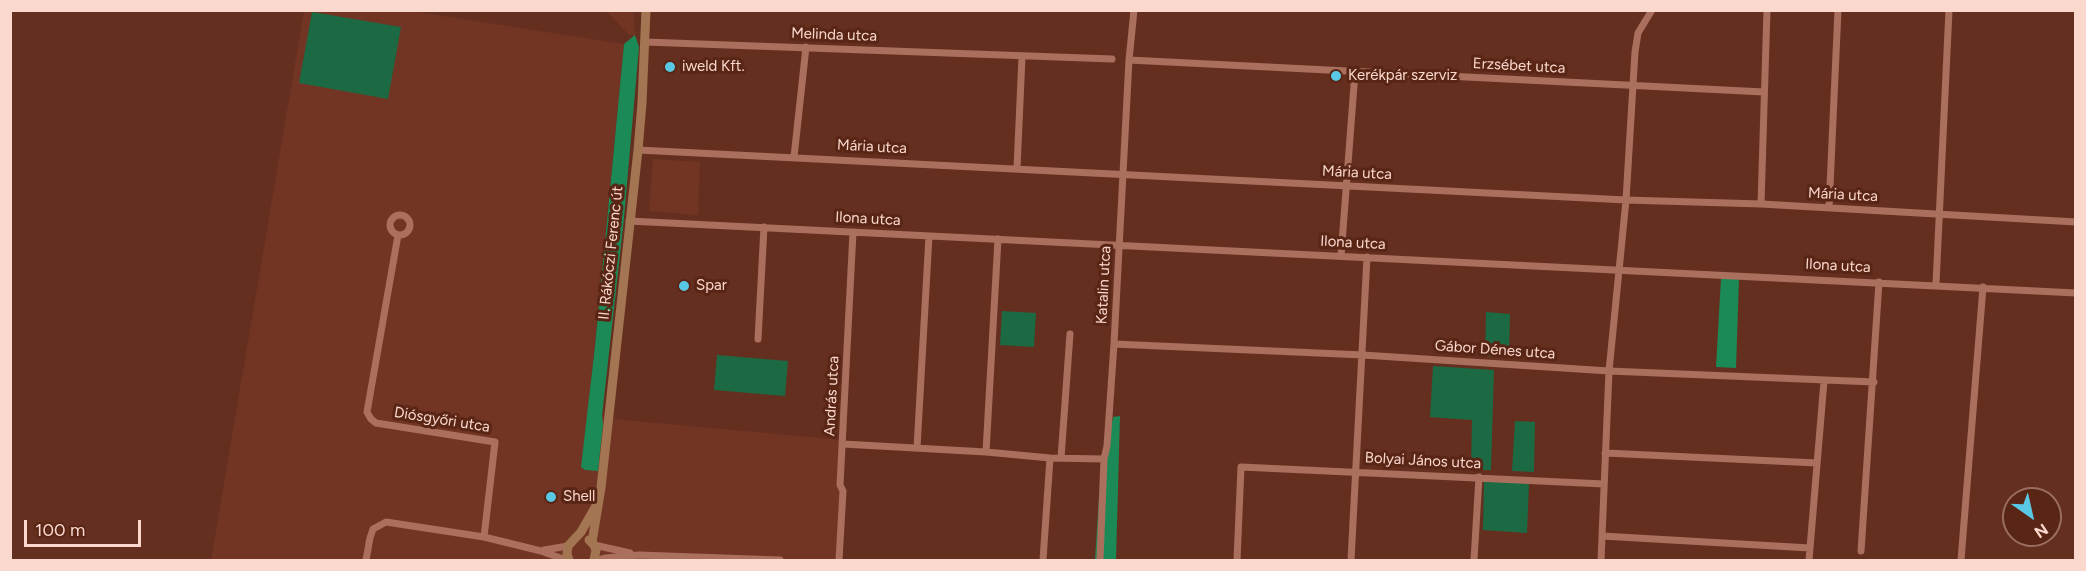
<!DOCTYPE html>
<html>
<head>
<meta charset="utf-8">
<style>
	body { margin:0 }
	#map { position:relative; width:2086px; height:571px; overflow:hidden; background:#652f20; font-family:Figtree,sans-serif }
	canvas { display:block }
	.frame { position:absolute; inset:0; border:12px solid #fad8ce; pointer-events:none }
	.north { position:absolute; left:2002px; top:487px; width:60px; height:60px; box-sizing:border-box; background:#592515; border:2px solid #996d5f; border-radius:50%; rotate:146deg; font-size:16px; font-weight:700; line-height:24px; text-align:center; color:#fad8ce }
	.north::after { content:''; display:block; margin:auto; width:21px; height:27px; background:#59c8e4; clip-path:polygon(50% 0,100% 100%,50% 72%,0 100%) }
	.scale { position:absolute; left:24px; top:520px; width:117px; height:27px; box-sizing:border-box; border:3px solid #fad8ce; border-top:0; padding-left:8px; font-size:18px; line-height:21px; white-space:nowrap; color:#fad8ce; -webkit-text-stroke:4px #592515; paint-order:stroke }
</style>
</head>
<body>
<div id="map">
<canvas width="2086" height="571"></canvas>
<div class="frame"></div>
<div class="north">N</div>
<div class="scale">100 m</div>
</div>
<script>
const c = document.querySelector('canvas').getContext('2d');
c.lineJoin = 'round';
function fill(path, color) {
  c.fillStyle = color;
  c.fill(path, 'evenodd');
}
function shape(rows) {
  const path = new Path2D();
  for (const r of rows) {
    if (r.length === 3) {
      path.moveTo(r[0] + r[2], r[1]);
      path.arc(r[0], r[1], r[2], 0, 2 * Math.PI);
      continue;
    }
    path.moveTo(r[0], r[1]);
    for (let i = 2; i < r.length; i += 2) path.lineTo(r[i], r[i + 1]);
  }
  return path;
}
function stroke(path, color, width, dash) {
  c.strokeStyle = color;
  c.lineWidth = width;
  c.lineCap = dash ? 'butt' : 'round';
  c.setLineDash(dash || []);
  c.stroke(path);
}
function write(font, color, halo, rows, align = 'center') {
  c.font = font + ' Figtree,sans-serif';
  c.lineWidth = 6;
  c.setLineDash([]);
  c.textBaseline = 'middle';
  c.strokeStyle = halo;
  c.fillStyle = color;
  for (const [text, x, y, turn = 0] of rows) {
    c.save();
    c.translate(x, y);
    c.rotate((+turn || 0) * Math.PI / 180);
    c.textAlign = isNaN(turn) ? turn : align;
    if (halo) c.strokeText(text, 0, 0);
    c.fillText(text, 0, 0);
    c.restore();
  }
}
const built = shape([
	[304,11,410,11,624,44,585,442,602,416,623,420,843,440,839,560,211,560],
	[607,11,633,11,635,35,629,35],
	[653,159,700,162,698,215,649,211]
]);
const green = shape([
	[312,12,401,27,388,99,299,83],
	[1002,311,1036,313,1034,347,1000,345],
	[1486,312,1510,314,1509,357,1485,356],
	[717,355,788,361,785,396,714,390],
	[1433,366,1494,370,1491,470,1471,470,1472,420,1430,417],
	[1515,421,1535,422,1534,472,1512,471],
	[1484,481,1529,483,1527,533,1483,530]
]);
const forest = shape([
	[635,35,639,47,624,218,602,416,603,424,598,471,585,470,581,467,595,346,624,44],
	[1721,278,1739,279,1736,368,1716,367],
	[1120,416,1116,560,1095,560,1101,465,1111,429,1113,417]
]);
const street = shape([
	[645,42,1112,59],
	[1129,60,1764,92],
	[638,150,1626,200,1761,204,2076,222],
	[794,157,806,47],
	[1017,168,1022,57],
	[1761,204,1767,10],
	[1829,208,1838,10],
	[400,225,10],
	[629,221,2076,293],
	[398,235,367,412,371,419,376,423,495,442,484,537],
	[1341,256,1355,72],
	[1936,284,1949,10],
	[758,339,764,227],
	[1114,344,1363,355,1609,371,1874,382],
	[843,444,986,452,1050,458,1104,459],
	[917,448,929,236],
	[986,452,998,239],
	[1605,453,1817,463],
	[1061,458,1070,334],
	[1602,536,1810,548],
	[594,545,630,553],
	[544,550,568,546],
	[1861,551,1879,282],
	[366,560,370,538,373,529,386,522,484,537,541,551,566,560],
	[598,560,605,558,639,555,780,560],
	[839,560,843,491,840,485,853,232],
	[1043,560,1050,458],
	[1100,560,1104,459,1107,446,1114,344,1129,60,1134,10],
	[1237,560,1241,467,1604,484],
	[1351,560,1367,257],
	[1474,560,1479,477],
	[1601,560,1609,371,1626,200,1635,52,1638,33,1652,10],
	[1809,560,1824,381],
	[1961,560,1983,287]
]);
const secondary = shape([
	[589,540,594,545,596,550,594,560],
	[592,542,601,488,638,150,642,103,646,10],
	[569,560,567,554,568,546,581,532,597,504]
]);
const markers = [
	[670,67,6,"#59c8e4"],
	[1336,76,6,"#59c8e4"],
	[684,286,6,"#59c8e4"],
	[551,497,6,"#59c8e4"]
];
const streetNames = [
	["Melinda utca",834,35,2],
	["Erzsébet utca",1519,66,3],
	["Mária utca",872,147,3],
	["Mária utca",1357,173,3],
	["Mária utca",1843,195,3],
	["Ilona utca",868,219,3],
	["Ilona utca",1353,243,3],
	["II. Rákóczi Ferenc út",611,253,-84],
	["Ilona utca",1838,266,3],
	["Katalin utca",1104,285,-87],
	["Gábor Dénes utca",1495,350,4],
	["András utca",832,396,-87],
	["Diósgyőri utca",442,420,9],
	["Bolyai János utca",1423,461,3]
];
const poiNames = [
	["iweld Kft.",682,67],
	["Kerékpár szerviz",1348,76],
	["Spar",696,286],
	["Shell",563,497]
];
fill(built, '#723523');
fill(green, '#1b6a43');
fill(forest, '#1b8a56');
stroke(street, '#ab6f5d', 7);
stroke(secondary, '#a47552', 9);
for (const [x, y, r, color] of markers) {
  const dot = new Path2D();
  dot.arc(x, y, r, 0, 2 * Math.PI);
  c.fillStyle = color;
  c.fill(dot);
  stroke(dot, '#592515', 2);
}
write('15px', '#fad8ce', '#592515', streetNames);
write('15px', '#fad8ce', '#592515', poiNames, 'left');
</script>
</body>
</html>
